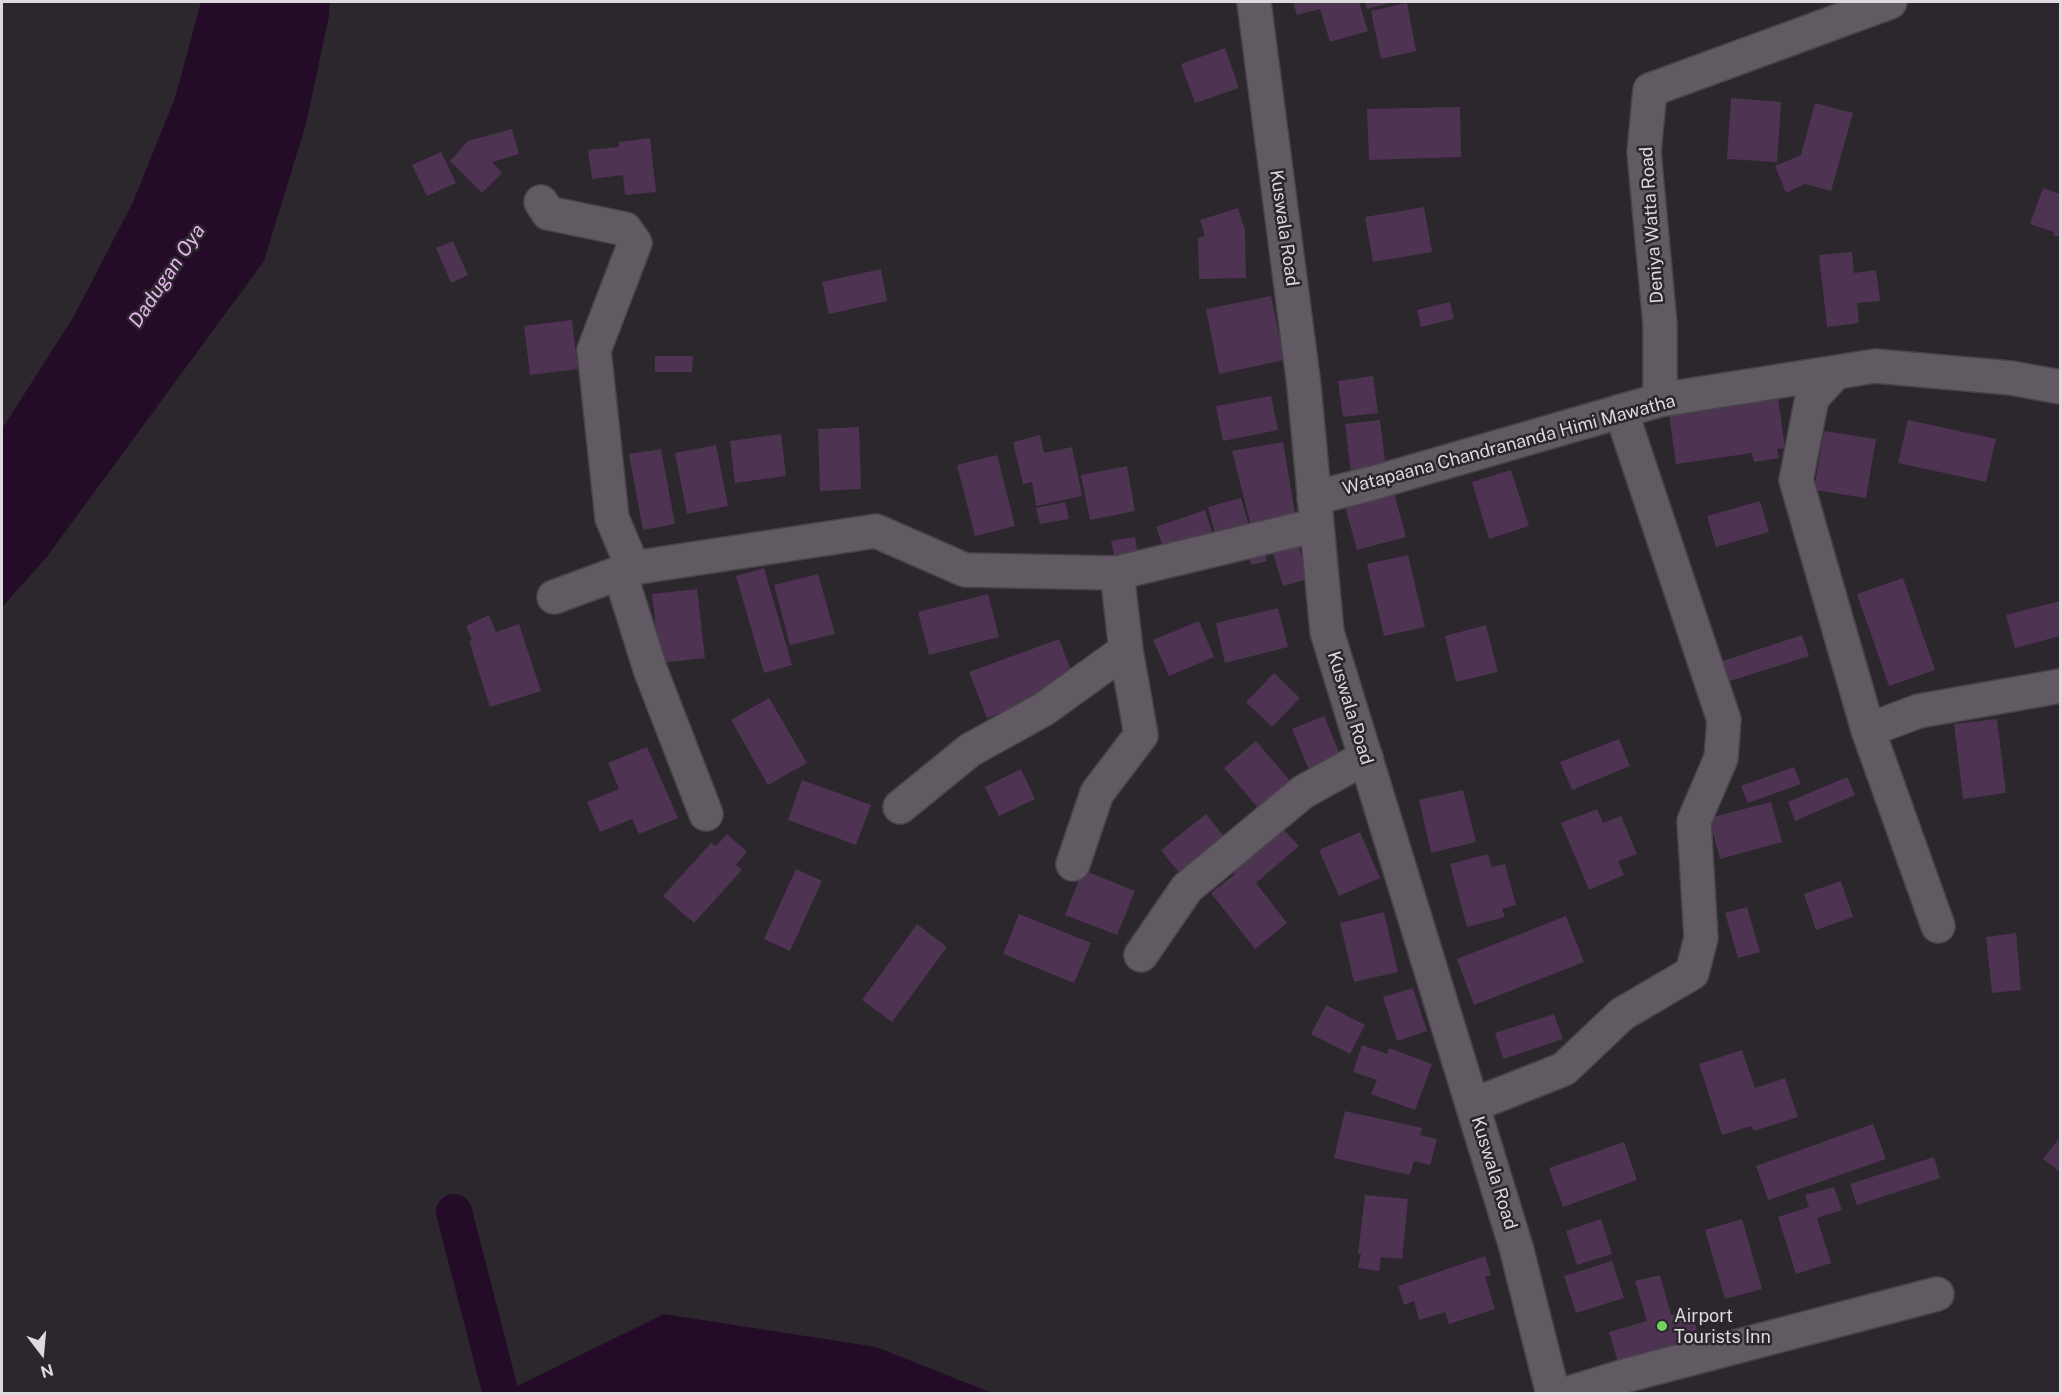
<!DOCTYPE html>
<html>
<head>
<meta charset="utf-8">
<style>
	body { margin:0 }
	#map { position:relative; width:2062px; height:1395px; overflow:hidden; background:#2c262d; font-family:"Public Sans",sans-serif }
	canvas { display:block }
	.frame { position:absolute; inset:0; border:3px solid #ddd9de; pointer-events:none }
	.north { position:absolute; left:12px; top:1323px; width:60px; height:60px; -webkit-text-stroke:4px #2c262d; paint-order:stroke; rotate:164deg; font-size:16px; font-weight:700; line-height:24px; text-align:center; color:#ddd9de }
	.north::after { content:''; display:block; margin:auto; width:21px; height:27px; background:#ddd9de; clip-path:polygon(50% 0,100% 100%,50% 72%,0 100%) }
</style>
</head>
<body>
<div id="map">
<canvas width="2062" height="1395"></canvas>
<div class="frame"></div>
<div class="north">N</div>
</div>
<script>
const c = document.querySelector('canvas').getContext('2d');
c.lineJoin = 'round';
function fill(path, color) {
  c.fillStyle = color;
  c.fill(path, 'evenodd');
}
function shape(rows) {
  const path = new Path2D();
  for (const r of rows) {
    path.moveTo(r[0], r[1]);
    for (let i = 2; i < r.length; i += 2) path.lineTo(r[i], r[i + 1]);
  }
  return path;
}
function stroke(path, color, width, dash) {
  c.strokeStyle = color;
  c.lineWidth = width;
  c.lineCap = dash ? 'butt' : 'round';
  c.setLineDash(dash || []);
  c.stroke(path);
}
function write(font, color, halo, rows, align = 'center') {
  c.font = font + ' "Public Sans",sans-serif';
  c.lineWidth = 5;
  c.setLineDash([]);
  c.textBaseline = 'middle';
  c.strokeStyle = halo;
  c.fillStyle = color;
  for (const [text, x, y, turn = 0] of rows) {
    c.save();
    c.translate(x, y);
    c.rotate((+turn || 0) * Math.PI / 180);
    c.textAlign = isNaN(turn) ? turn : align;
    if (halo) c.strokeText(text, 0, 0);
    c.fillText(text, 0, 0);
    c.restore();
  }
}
const water = shape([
	[201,2,330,2,329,16,306,124,264,261,46,558,2,607,2,429,74,316,133,202,175,98],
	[664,1314,876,1347,992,1393,503,1393]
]);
const canal = shape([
	[454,1212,501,1394]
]);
const building = shape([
	[1293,2,1359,2,1368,31,1330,42,1320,9,1297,15],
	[1365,2,1394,2,1367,9],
	[1407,3,1416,51,1381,59,1371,11],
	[1225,48,1239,88,1195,103,1181,64],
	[1731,98,1781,102,1777,162,1727,159],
	[1815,103,1853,113,1831,191,1805,184,1786,193,1775,166,1801,155],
	[1460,107,1461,157,1369,160,1367,109],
	[512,129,519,154,492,162,502,173,482,193,450,161,468,141],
	[650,138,656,192,625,195,623,175,592,179,588,150,619,147,619,142],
	[441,152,456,183,427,196,412,165],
	[2043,188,2060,194,2060,237,2053,235,2054,232,2030,224],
	[1424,207,1432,252,1373,262,1365,217],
	[1238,208,1245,230,1246,278,1199,279,1198,238,1205,236,1200,220],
	[453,241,468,275,451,283,436,248],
	[1852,252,1854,273,1876,270,1880,301,1857,303,1859,323,1827,327,1819,255],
	[881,269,887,301,829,314,822,282],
	[1271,296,1284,360,1219,374,1206,309],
	[1450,302,1454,319,1421,327,1417,310],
	[572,320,578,369,530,375,524,326],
	[655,356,693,356,692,372,655,372],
	[1373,376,1378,413,1343,417,1338,381],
	[1271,396,1278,430,1223,441,1216,406],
	[1778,398,1785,448,1777,449,1779,458,1754,462,1752,453,1676,464,1669,414],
	[1380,420,1386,469,1351,473,1345,424],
	[1908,420,1996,439,1986,482,1898,463],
	[859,427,861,489,820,491,818,429],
	[1824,431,1876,439,1866,498,1814,490],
	[781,434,786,476,735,483,730,441],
	[1040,435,1044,453,1072,447,1082,496,1036,506,1032,482,1023,484,1013,442],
	[1283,442,1297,525,1253,534,1232,451],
	[716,445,728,506,687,514,675,453],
	[661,449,675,524,643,530,629,454],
	[997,455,1015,526,975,536,957,465],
	[1127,466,1135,511,1090,520,1081,475],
	[1511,470,1529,526,1489,539,1472,482],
	[1394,493,1406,537,1357,550,1345,506],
	[1241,498,1251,532,1217,541,1208,507],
	[1760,501,1769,532,1716,547,1707,516],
	[1065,502,1069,519,1040,524,1036,508],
	[1205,510,1214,538,1166,555,1156,527],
	[1296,536,1308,579,1283,586,1270,543],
	[1135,537,1139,561,1116,565,1111,541],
	[1264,548,1267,561,1251,565,1248,552],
	[1408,555,1425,627,1384,636,1367,564],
	[764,568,792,665,764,673,736,576],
	[818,574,835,634,790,645,774,585],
	[1903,578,1935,670,1889,686,1857,594],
	[697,589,705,658,660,663,652,594],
	[988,594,999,637,929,655,918,612],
	[2060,601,2060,636,2015,648,2006,615],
	[1278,608,1288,647,1225,663,1216,623],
	[489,615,496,632,519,624,541,691,490,707,469,641,472,640,466,626],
	[1199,621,1214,657,1169,676,1153,640],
	[1486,625,1498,672,1456,682,1445,636],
	[1802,635,1809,656,1727,682,1720,662],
	[1059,639,1076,684,987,718,969,672],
	[1274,673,1300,698,1272,727,1246,702],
	[769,698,807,763,768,785,731,720],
	[1324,716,1343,762,1311,775,1292,729],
	[1997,719,2006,793,1963,799,1954,724],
	[1619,739,1630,766,1572,790,1560,762],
	[1256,741,1292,783,1260,810,1224,768],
	[647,747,678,818,639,834,632,819,600,832,587,802,619,789,608,763],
	[1794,767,1801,784,1748,803,1741,786],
	[1021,769,1035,799,999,816,985,787],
	[1847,777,1855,795,1795,821,1788,802],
	[802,780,871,805,856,845,788,820],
	[1463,790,1476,842,1431,853,1419,800],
	[1771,802,1782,842,1720,859,1709,818],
	[1597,809,1603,823,1621,816,1637,854,1618,861,1624,875,1589,890,1561,823],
	[1206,814,1230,844,1184,879,1161,850],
	[1283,829,1299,846,1256,883,1287,923,1255,949,1211,893,1235,874,1233,872],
	[1360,832,1380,878,1339,896,1319,850],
	[727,834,747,852,736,865,742,870,694,923,663,896,711,843,716,846],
	[1488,854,1492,867,1505,864,1516,905,1502,909,1505,917,1467,927,1450,864],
	[796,869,822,881,790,951,764,939],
	[1083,870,1135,891,1117,935,1065,915],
	[1841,881,1853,917,1816,930,1804,894],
	[1747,907,1760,952,1738,958,1725,913],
	[1384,912,1398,972,1354,982,1340,923],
	[1019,914,1091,943,1074,983,1003,954],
	[1566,916,1584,962,1474,1005,1457,959],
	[917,924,947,947,892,1022,862,1000],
	[2016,933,2021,990,1992,993,1986,937],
	[1413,988,1427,1031,1397,1041,1383,997],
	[1326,1005,1365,1025,1350,1054,1311,1034],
	[1554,1014,1563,1039,1503,1059,1495,1033],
	[1362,1045,1387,1054,1389,1048,1432,1064,1415,1110,1371,1094,1377,1080,1353,1072],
	[1742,1050,1755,1088,1785,1078,1798,1117,1754,1131,1751,1126,1722,1135,1699,1064],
	[1345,1111,1422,1128,1420,1135,1437,1139,1430,1165,1414,1161,1410,1175,1334,1158],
	[1873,1124,1886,1159,1768,1200,1756,1166],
	[2060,1137,2060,1172,2043,1159],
	[1624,1142,1637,1180,1563,1207,1549,1168],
	[1934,1157,1940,1178,1857,1205,1850,1184],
	[1834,1187,1842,1210,1817,1218,1831,1263,1796,1274,1778,1217,1809,1207,1805,1195],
	[1365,1195,1408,1199,1402,1259,1381,1257,1379,1271,1358,1268,1361,1254,1358,1254],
	[1601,1219,1612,1254,1577,1265,1566,1231],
	[1742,1219,1762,1289,1725,1299,1705,1230],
	[1485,1256,1491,1275,1485,1277,1495,1309,1449,1324,1445,1312,1419,1320,1414,1301,1404,1305,1398,1286],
	[1612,1261,1624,1298,1576,1313,1564,1276],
	[1660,1275,1671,1315,1692,1310,1701,1347,1620,1369,1609,1332,1647,1321,1635,1281]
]);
const minor = shape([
	[1254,2,1304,386,1327,632,1516,1247,1553,1394],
	[541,202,548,213,625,229,635,243,594,350,612,518,633,568],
	[1835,373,1812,398,1796,480,1868,730,1938,926],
	[1660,400,1660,324,1644,152,1650,90,1890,2],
	[1314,498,1373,483,1660,400,1875,366,2011,378,2060,387],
	[620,573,650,669,706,814],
	[554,597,633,568,876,531,965,570,1117,573,1317,525],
	[1868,730,1919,711,2060,686],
	[900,807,970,750,1044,709,1126,650],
	[1073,864,1097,793,1141,735,1126,650,1117,573],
	[1141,955,1187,888,1303,792,1366,757],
	[1473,1105,1564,1069,1622,1014,1692,973,1701,938,1694,821,1721,758,1724,720,1621,411],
	[1566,1394,1628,1375,1937,1294]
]);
const markers = [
	[1662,1326,6,"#71d35e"]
];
const streetNames = [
	["Deniya Watta Road",1652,225,-94],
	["Kuswala Road",1284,228,82],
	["Watapaana Chandrananda Himi Mawatha",1509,445,-15],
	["Kuswala Road",1350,708,73],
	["Kuswala Road",1494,1173,73]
];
const poiNames = [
	["Airport",1674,1316],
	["Tourists Inn",1674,1337]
];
const waterNames = [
	["Dadugan Oya",167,276,-56]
];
fill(water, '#240c29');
stroke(canal, '#240c29', 36);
fill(building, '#4e3353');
stroke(minor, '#48444a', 36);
stroke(minor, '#615a63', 33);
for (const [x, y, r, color] of markers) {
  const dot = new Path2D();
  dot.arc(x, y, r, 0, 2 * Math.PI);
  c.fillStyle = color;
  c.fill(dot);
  stroke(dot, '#2c262d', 2);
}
write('18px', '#ddd9de', '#2c262d', streetNames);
write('18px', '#ddd9de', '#2c262d', poiNames, 'left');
write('italic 20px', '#e5b6ef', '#2c262d', waterNames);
</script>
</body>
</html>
